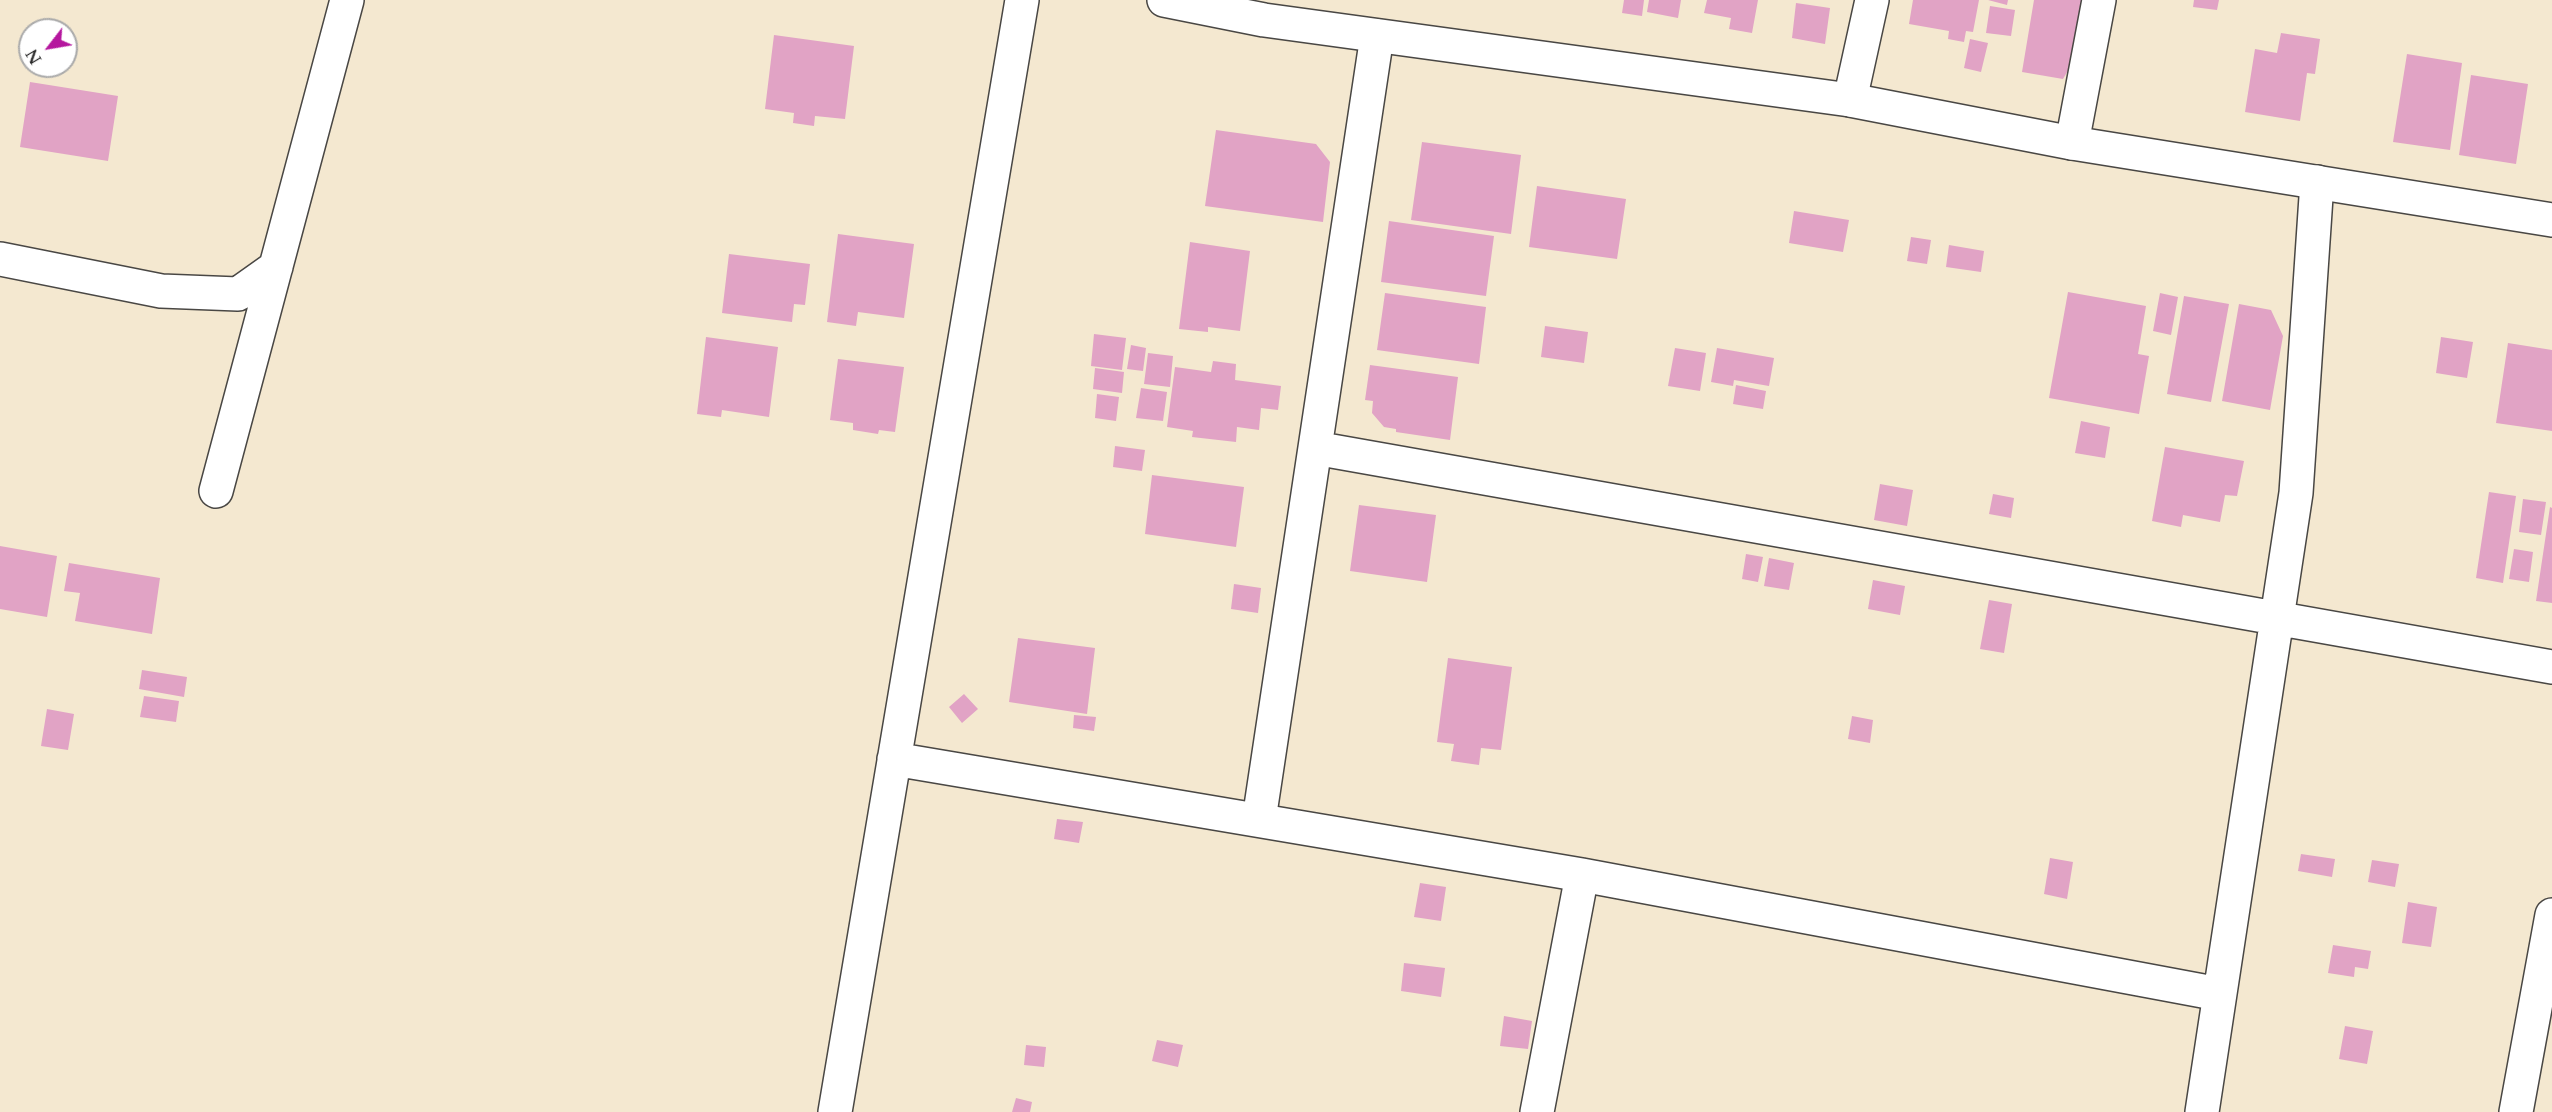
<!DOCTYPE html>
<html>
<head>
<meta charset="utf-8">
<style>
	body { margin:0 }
	#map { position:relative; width:2552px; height:1112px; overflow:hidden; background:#f4e8d0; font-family:Cardo,serif }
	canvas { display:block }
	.north { position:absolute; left:18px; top:18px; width:60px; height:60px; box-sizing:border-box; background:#fff; border:2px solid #aaa; border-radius:50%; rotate:239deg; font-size:16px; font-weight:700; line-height:24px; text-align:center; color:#2b2b2b }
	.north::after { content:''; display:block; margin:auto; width:21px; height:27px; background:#b5179e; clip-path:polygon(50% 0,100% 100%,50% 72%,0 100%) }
</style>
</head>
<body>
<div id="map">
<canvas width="2552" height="1112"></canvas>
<div class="north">N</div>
</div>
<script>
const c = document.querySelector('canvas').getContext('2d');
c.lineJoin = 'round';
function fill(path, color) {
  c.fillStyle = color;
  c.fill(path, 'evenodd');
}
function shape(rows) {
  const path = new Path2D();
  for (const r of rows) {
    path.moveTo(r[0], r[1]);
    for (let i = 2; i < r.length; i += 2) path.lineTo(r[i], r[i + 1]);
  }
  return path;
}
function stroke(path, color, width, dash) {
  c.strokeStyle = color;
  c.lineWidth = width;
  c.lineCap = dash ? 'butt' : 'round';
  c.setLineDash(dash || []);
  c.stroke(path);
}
const building = shape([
	[1624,0,1644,0,1642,16,1622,13],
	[1649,0,1681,0,1678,18,1647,12],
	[1707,0,1758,0,1752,33,1729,29,1731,18,1704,13],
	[1913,0,1979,0,1973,32,1966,31,1964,42,1948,39,1949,31,1909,24],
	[1988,0,2008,0,2007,5],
	[2034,0,2088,0,2080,50,2063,79,2022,72],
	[2194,0,2219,0,2217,10,2193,7],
	[1796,3,1830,8,1825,44,1792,38],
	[1990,6,2015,10,2011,36,1986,33],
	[2281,33,2320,39,2315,74,2307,73,2300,121,2245,112,2255,49,2277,53],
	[774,35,854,46,845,119,815,116,814,126,793,123,794,113,765,109],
	[1970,39,1988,43,1981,72,1964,68],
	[2407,54,2462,63,2450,150,2393,142],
	[2471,75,2528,84,2516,164,2459,155],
	[30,82,118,96,108,161,20,147],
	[1216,130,1316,144,1330,162,1323,222,1205,206],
	[1422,142,1521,155,1511,234,1411,220],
	[1537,186,1626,199,1617,259,1529,247],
	[1794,211,1849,220,1843,252,1789,243],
	[1389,221,1494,236,1486,296,1381,282],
	[838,234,914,244,904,318,858,312,856,326,827,322],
	[1911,237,1931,240,1927,264,1907,261],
	[1190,242,1250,251,1240,331,1208,327,1208,332,1179,329],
	[1949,245,1984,251,1981,272,1946,267],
	[729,254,810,264,805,305,794,304,792,322,722,313],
	[2068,292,2146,306,2138,354,2149,356,2139,414,2049,398],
	[1385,293,1486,307,1479,364,1377,350],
	[2160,293,2178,297,2171,335,2153,331],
	[2184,296,2229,304,2211,402,2167,394],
	[2239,304,2271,310,2283,336,2270,410,2222,401],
	[1545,326,1588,332,1584,363,1541,357],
	[1094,334,1126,338,1122,370,1091,366],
	[706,337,778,347,769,417,722,410,721,417,697,414],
	[2441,337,2473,342,2467,378,2436,373],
	[2508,343,2552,350,2552,431,2496,423],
	[1131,345,1146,348,1143,371,1127,369],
	[1675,348,1706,353,1700,391,1668,386],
	[1717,348,1774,358,1769,386,1734,380,1733,386,1711,382],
	[1148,353,1173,356,1170,387,1144,384],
	[838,359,904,367,895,432,879,430,878,434,853,430,853,423,830,420],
	[1213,361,1236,364,1235,380,1281,386,1278,410,1261,408,1259,430,1237,427,1236,442,1192,437,1193,431,1167,427,1175,367,1211,372],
	[1370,365,1458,377,1450,440,1396,432,1396,429,1384,427,1372,413,1373,401,1365,400],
	[1095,368,1124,372,1122,393,1093,389],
	[1736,385,1766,391,1763,409,1733,404],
	[1141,388,1167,392,1163,421,1136,418],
	[1097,394,1119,397,1116,421,1095,418],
	[2081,421,2110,427,2105,458,2075,453],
	[1115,446,1145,450,1142,471,1113,467],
	[2165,447,2244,461,2237,496,2225,495,2220,522,2183,515,2181,527,2152,521],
	[1152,475,1244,487,1236,547,1145,534],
	[1880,484,1913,490,1907,526,1874,520],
	[2489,492,2516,496,2503,583,2476,578],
	[1993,494,2014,498,2011,518,1989,514],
	[2523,499,2546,502,2541,535,2519,532],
	[1359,505,1436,515,1427,582,1350,571],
	[2550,507,2552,508,2552,603,2536,601],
	[0,546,57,556,47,617,0,609],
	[2514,549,2533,552,2529,582,2509,579],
	[1746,554,1763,557,1758,582,1742,579],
	[1769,558,1794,563,1789,590,1764,586],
	[69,563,160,578,152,634,75,621,80,593,64,591],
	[1873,580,1905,586,1900,615,1868,609],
	[1234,584,1261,588,1258,613,1231,609],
	[1989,600,2012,604,2004,653,1980,649],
	[1018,638,1095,648,1087,714,1009,702],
	[1448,658,1512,667,1501,750,1481,748,1479,765,1451,761,1454,744,1437,742],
	[142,670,187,677,184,697,139,689],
	[964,694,978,709,962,723,949,707],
	[144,696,179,701,176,722,140,717],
	[47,709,74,714,68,750,41,746],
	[1074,715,1096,717,1094,731,1073,728],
	[1852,716,1873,720,1870,743,1848,739],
	[1057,819,1083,822,1079,843,1054,839],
	[2301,854,2335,859,2332,877,2298,871],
	[2050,858,2073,862,2067,899,2044,894],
	[2372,860,2399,864,2395,887,2368,882],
	[1420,883,1446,887,1441,921,1414,917],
	[2408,902,2437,907,2431,947,2402,943],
	[2333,945,2371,951,2368,969,2355,967,2354,977,2328,973],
	[1404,963,1445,968,1441,997,1401,991],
	[1504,1016,1532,1021,1528,1049,1500,1046],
	[2345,1026,2373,1031,2367,1064,2339,1059],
	[1157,1040,1183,1045,1178,1067,1152,1061],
	[1026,1045,1046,1047,1044,1067,1024,1065],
	[1016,1098,1032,1102,1030,1112,1012,1112]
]);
const minor = shape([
	[1850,100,1872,0],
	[2072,143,2099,0],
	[0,259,161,291,238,294,276,267],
	[1315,448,2552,667],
	[216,491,347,0],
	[894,759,1582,875,2219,994],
	[1260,813,1377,36],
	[835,1112,1022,0],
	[1537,1112,1582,875],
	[2202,1112,2296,493,2317,182],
	[2516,1112,2552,915]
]);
const tertiary = shape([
	[1164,0,1264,20,1850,100,2072,143,2552,220]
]);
fill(building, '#e1a3c5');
stroke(minor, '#494744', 36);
stroke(tertiary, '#494744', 36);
stroke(minor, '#fff', 33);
stroke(tertiary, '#fff', 33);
</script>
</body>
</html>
